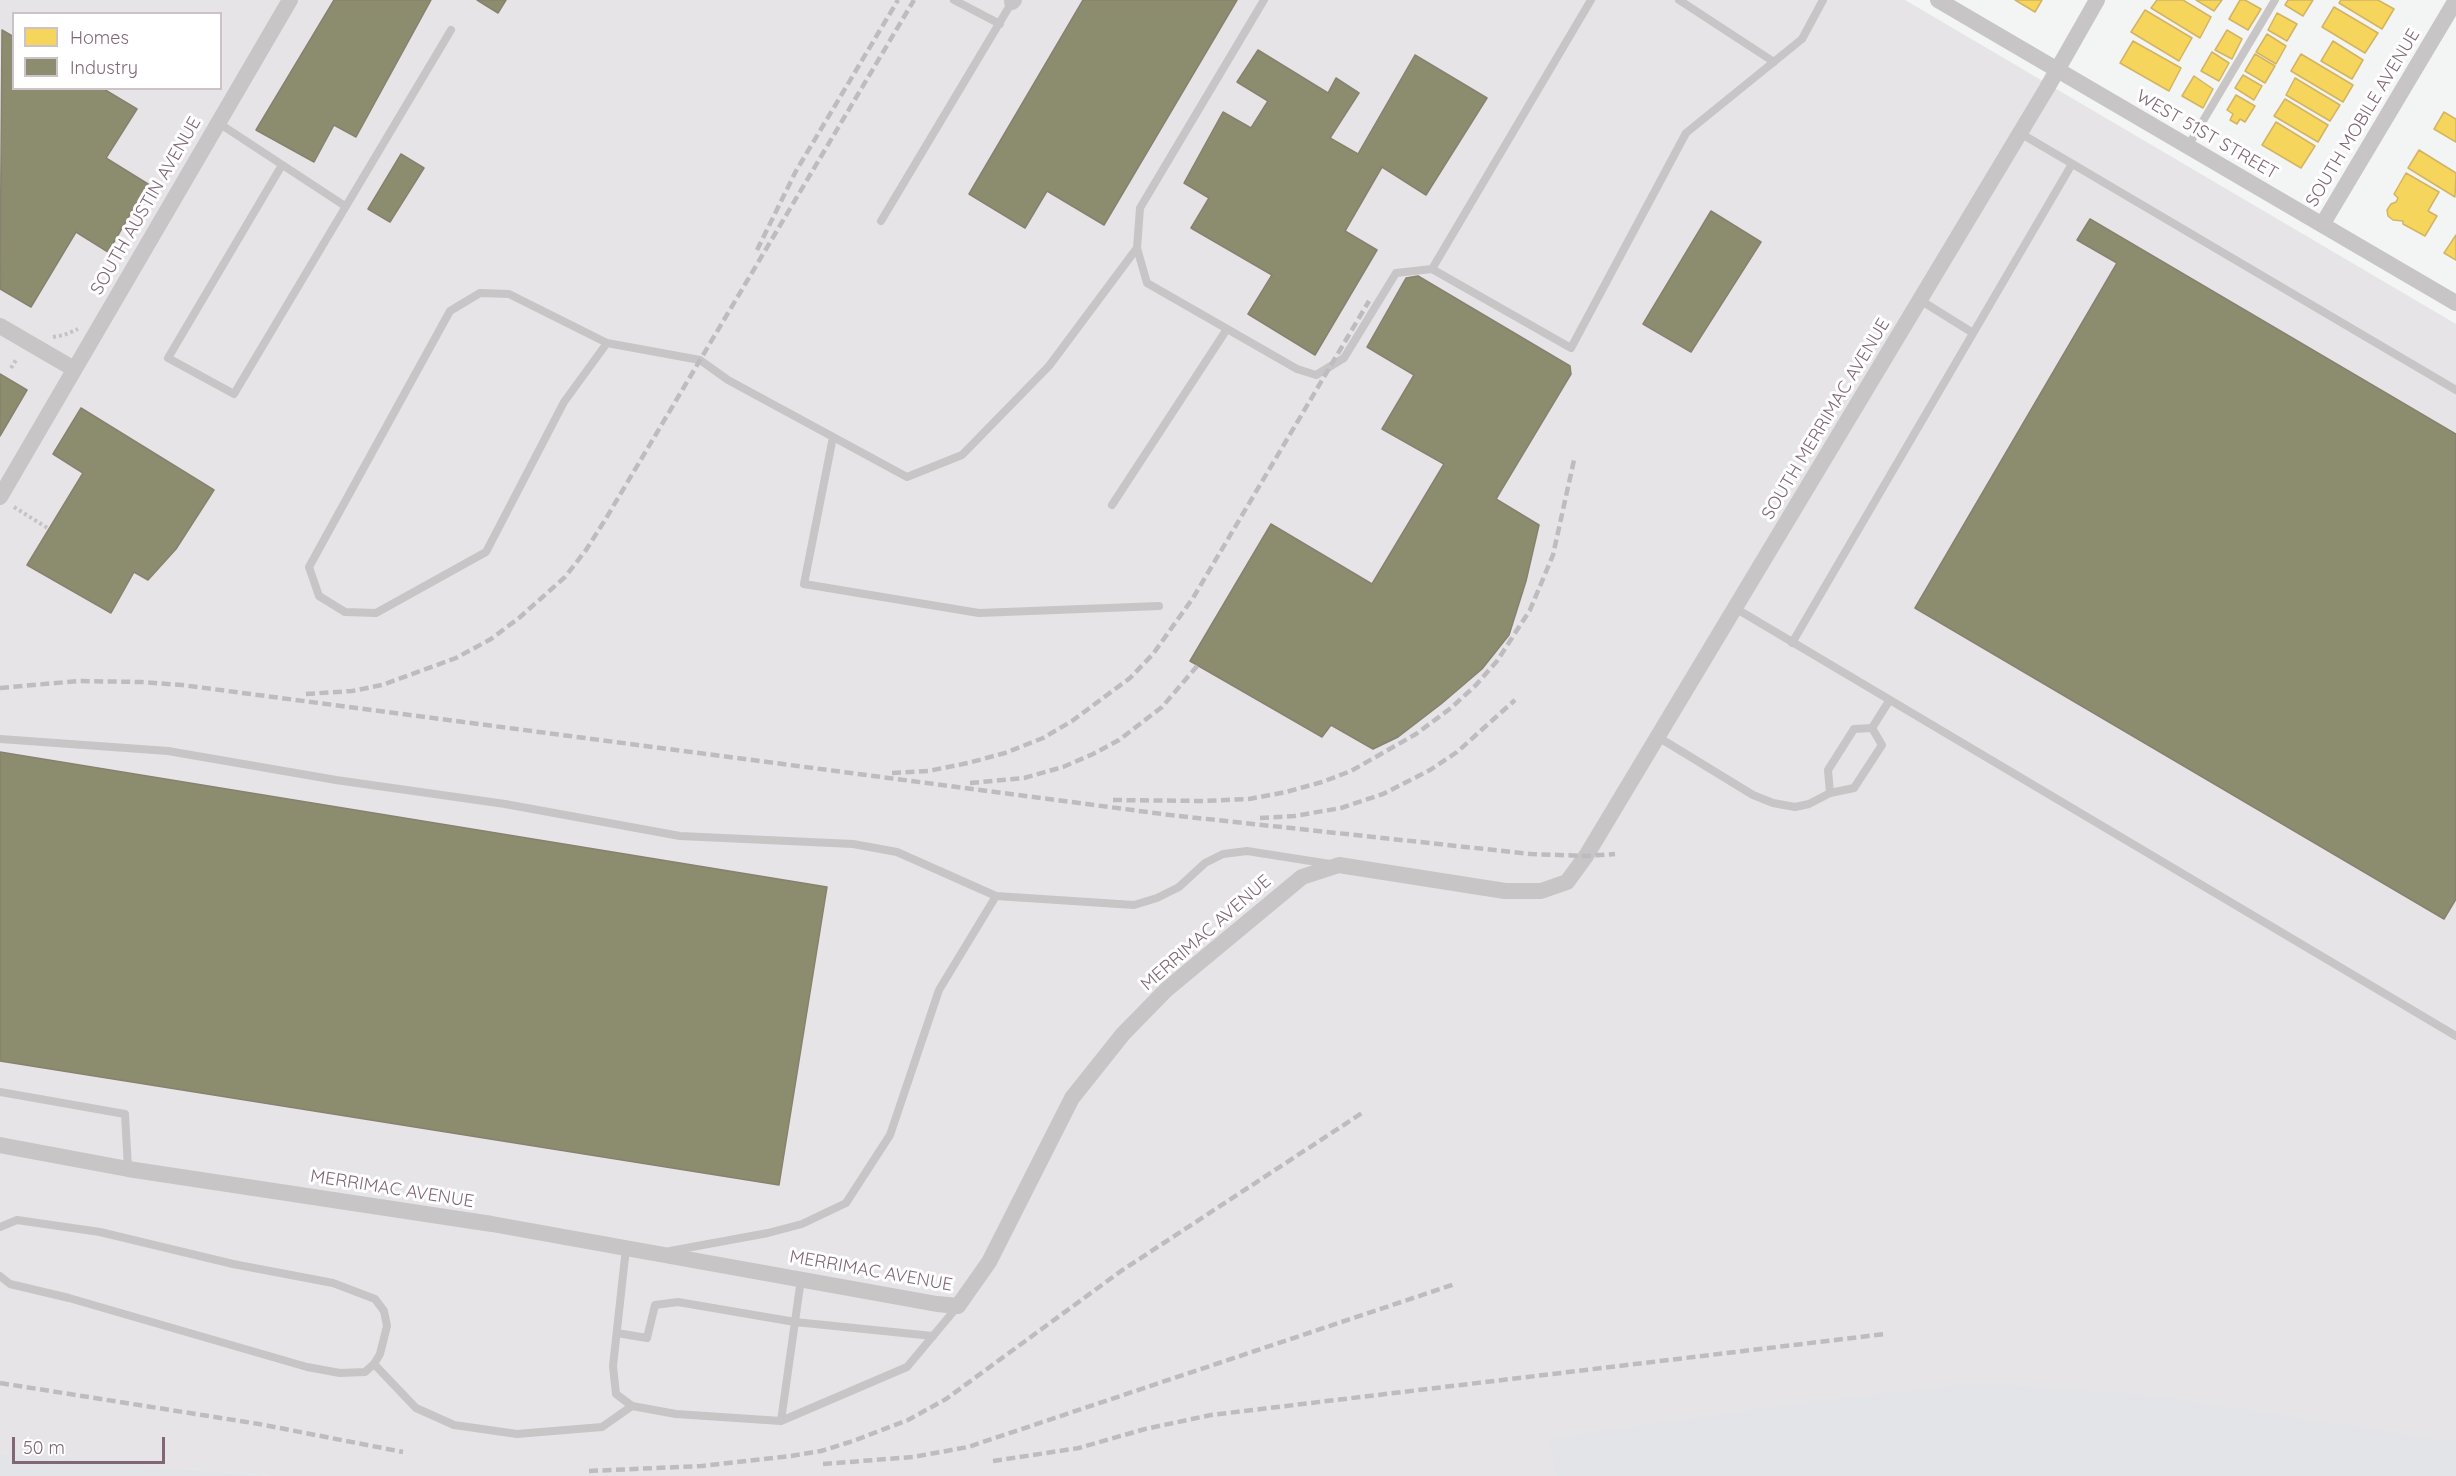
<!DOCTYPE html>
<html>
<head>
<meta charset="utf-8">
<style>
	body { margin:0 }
	#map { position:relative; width:2456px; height:1476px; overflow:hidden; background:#f3f4f4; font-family:Quicksand,sans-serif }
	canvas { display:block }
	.legend { position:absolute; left:12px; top:12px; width:210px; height:78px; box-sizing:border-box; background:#fff; border:2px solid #cdc2c8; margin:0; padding:8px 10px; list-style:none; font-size:18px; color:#816775 }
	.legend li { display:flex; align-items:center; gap:12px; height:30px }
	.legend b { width:30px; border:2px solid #cdc2c8 }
	.scale { position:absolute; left:12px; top:1437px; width:153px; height:27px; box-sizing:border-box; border:3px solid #816775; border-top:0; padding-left:8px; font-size:18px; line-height:21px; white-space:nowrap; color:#816775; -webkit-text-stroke:4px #fff; paint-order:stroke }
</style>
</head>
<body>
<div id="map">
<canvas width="2456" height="1476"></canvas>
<ul class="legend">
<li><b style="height:16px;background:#f6d55c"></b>Homes</li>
<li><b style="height:16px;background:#8c8c6e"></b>Industry</li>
</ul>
<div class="scale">50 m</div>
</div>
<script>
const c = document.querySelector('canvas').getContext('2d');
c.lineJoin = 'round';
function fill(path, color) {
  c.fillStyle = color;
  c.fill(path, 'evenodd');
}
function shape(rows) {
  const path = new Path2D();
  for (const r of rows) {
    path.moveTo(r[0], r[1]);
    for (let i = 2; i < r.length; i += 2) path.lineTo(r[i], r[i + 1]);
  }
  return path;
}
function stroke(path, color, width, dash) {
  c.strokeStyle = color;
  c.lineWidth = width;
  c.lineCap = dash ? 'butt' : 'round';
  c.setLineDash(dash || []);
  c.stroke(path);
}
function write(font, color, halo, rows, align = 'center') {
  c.font = font + ' Quicksand,sans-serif';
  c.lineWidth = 6;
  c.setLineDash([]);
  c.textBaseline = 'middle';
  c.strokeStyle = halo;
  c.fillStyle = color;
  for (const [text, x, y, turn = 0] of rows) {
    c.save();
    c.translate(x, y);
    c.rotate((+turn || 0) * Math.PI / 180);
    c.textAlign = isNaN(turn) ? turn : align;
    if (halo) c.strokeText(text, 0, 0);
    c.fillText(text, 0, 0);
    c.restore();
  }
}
const built = shape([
	[0,0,1905,0,2456,324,2456,1476,270,1476,0,1453],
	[14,14,220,14,220,88,14,88]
]);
const green = shape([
	[1978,1383,2158,1396,2456,1442,2456,1476,1556,1476,1550,1438,1801,1403],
	[0,1453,55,1457,270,1476,0,1476]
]);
const homes = shape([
	[2015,0,2042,0,2035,12,2015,0],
	[2157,0,2183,0,2211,17,2200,38,2151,8,2157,0],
	[2196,0,2222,0,2214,11,2196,0],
	[2240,0,2245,0,2261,9,2248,30,2229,19,2240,0],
	[2288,0,2313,0,2303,16,2285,5,2288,0],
	[2341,0,2378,0,2394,9,2382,29,2339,3,2341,0],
	[2334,7,2378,33,2365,53,2322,27,2334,7],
	[2145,10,2192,38,2179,61,2131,32,2145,10],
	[2277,13,2297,24,2287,41,2268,30,2277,13],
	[2227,30,2242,39,2232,59,2215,50,2227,30],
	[2267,34,2286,46,2276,64,2256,52,2267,34],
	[2133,41,2181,68,2169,91,2120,63,2133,41],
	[2333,41,2363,60,2352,79,2321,61,2333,41],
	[2212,52,2229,63,2219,81,2201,71,2212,52],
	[2255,54,2275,66,2265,83,2245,71,2255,54],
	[2301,54,2353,85,2343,102,2291,71,2301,54],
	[2243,75,2262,86,2254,100,2235,88,2243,75],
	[2194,76,2213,89,2203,108,2182,96,2194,76],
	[2295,78,2340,105,2330,121,2286,95,2295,78],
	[2236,95,2255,106,2245,122,2240,119,2237,124,2230,120,2233,114,2227,110,2236,95],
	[2285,99,2328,125,2318,142,2274,116,2285,99],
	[2444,112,2456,119,2456,142,2434,129,2444,112],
	[2276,122,2315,146,2301,168,2262,145,2276,122],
	[2419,150,2456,173,2455,197,2408,168,2419,150],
	[2406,173,2439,192,2428,211,2437,216,2425,236,2403,224,2403,221,2393,220,2388,216,2387,210,2391,204,2396,202,2398,198,2394,194,2406,173],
	[2456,235,2456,260,2444,253,2456,235]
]);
const industry = shape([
	[334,0,431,0,356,137,334,125,314,162,256,130,334,0],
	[477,0,506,0,498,13,477,0],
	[1083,0,1237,0,1104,225,1047,191,1025,228,969,194,1083,0],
	[2,30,14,37,14,88,102,88,137,109,106,158,148,184,108,252,76,232,31,307,0,289,2,30],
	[1258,50,1328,93,1336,78,1359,93,1330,138,1358,154,1415,55,1487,98,1426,195,1382,167,1345,231,1377,250,1315,355,1248,314,1272,275,1191,228,1209,198,1184,183,1223,112,1251,128,1268,101,1237,82,1258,50],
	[401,154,424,168,390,222,368,209,401,154],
	[1711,211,1761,242,1691,352,1643,324,1711,211],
	[2090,219,2456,434,2456,899,2444,919,1915,608,2117,263,2077,240,2090,219],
	[1418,276,1570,366,1571,374,1496,499,1539,525,1526,581,1509,635,1482,669,1441,704,1398,737,1373,749,1331,725,1322,737,1190,661,1271,524,1372,584,1444,464,1382,429,1414,375,1367,347,1406,278,1418,276],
	[0,374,27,390,0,436,0,374],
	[81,408,214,490,176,549,148,580,134,572,111,613,27,565,83,473,53,454,81,408],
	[0,752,827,887,779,1185,0,1061,0,752]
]);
const path = shape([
	[53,337,64,335,78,329],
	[11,368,16,360],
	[14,507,49,529]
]);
const lane = shape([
	[954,0,1000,24],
	[1264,0,1140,208,1137,248,1147,283,1297,369,1316,375,1344,358,1396,273,1432,269],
	[1591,0,1432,269,1571,348,1686,133,1802,39,1823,0],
	[1679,0,1774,62],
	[217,122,345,206],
	[2020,133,2456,390],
	[2188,146,2275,0],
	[282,165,168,358,234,394,451,30],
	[881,221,1012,2],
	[1920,300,1973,333],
	[607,343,564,402,486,552,376,613,345,612,319,596,309,567,450,311,480,293,509,294,607,343,700,360,728,380,907,477,962,455,1049,366,1137,248],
	[833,437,804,584,979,613,1159,606],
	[1112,505,1227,329],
	[1735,608,2456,1036],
	[1792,643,2072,164],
	[1872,728,1889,701],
	[1658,737,1753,795,1773,803,1795,807,1809,804,1830,793,1854,788,1882,745,1872,728],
	[0,739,168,751,336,780,505,804,680,836,853,844,897,852,996,896,1134,905,1157,898,1179,887,1205,863,1223,854,1247,851,1330,864],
	[1830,793,1828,770,1854,729,1872,728],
	[0,1092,125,1114,128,1169],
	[0,1227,17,1220,100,1232,233,1264,333,1283,375,1299,384,1311,387,1326,380,1354,374,1364,365,1372,340,1373,307,1367,69,1298,10,1284,0,1276],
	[626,1248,613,1366,616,1394,632,1406,676,1414,781,1421,801,1279],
	[670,1251,768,1233,802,1224,846,1203,890,1135,939,990,996,896],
	[617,1333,647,1338,655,1305,678,1302,795,1322,933,1336],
	[374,1364,416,1408,454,1425,517,1434,602,1427,632,1406],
	[781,1421,907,1367,958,1306]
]);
const street = shape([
	[1938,0,2456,303],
	[1012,2,1014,0],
	[2322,225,2456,0],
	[0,326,74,369],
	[0,497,290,0],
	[0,1145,128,1169,492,1224,937,1304,958,1306,989,1262,1072,1098,1123,1034,1167,989,1302,877,1339,865,1505,891,1541,891,1567,882,1586,856,2047,88,2097,0]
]);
const rail = shape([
	[757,250,796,171,898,0],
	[0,688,78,681,142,682,182,685,1170,815,1531,854,1586,856,1615,854],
	[306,694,352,691,382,685,456,658,491,639,519,618,565,577,586,550,605,520,914,0],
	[892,773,928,771,968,763,1005,753,1043,738,1072,721,1130,678,1153,654,1193,598,1369,301],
	[970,783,1024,778,1063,767,1093,754,1119,740,1162,707,1198,665],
	[1113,800,1202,801,1249,799,1286,792,1322,782,1351,771,1416,734,1451,708,1476,685,1497,661,1530,610,1553,555,1574,460],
	[1260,818,1294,816,1341,808,1383,794,1430,770,1457,752,1515,700],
	[0,1383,259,1424,403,1452],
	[993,1461,1079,1448,1145,1429,1211,1415,1885,1334],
	[823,1464,913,1457,968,1447,1455,1284],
	[589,1471,702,1466,791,1456,821,1451,853,1441,908,1420,946,1399,1121,1271,1365,1111]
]);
const streetNames = [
	["SOUTH MOBILE AVENUE",2363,118,-59],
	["WEST 51ST STREET",2207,135,30],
	["SOUTH AUSTIN AVENUE",146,206,-60],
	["SOUTH MERRIMAC AVENUE",1826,419,-59],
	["MERRIMAC AVENUE",1206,933,-41],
	["MERRIMAC AVENUE",392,1189,9],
	["MERRIMAC AVENUE",871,1271,10]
];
fill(built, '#e6e4e6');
fill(green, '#e2e4e7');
fill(homes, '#f6d55c');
stroke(homes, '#d3b464', 1.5);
fill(industry, '#8c8c6e');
stroke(industry, '#898170', 1.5);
stroke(path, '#c5c3c4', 4, [3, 3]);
stroke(lane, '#c7c5c6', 8);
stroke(street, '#c7c5c6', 16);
stroke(rail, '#bebcbe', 4.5, [9, 4.5]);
write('18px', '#816775', '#fff', streetNames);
</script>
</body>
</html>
